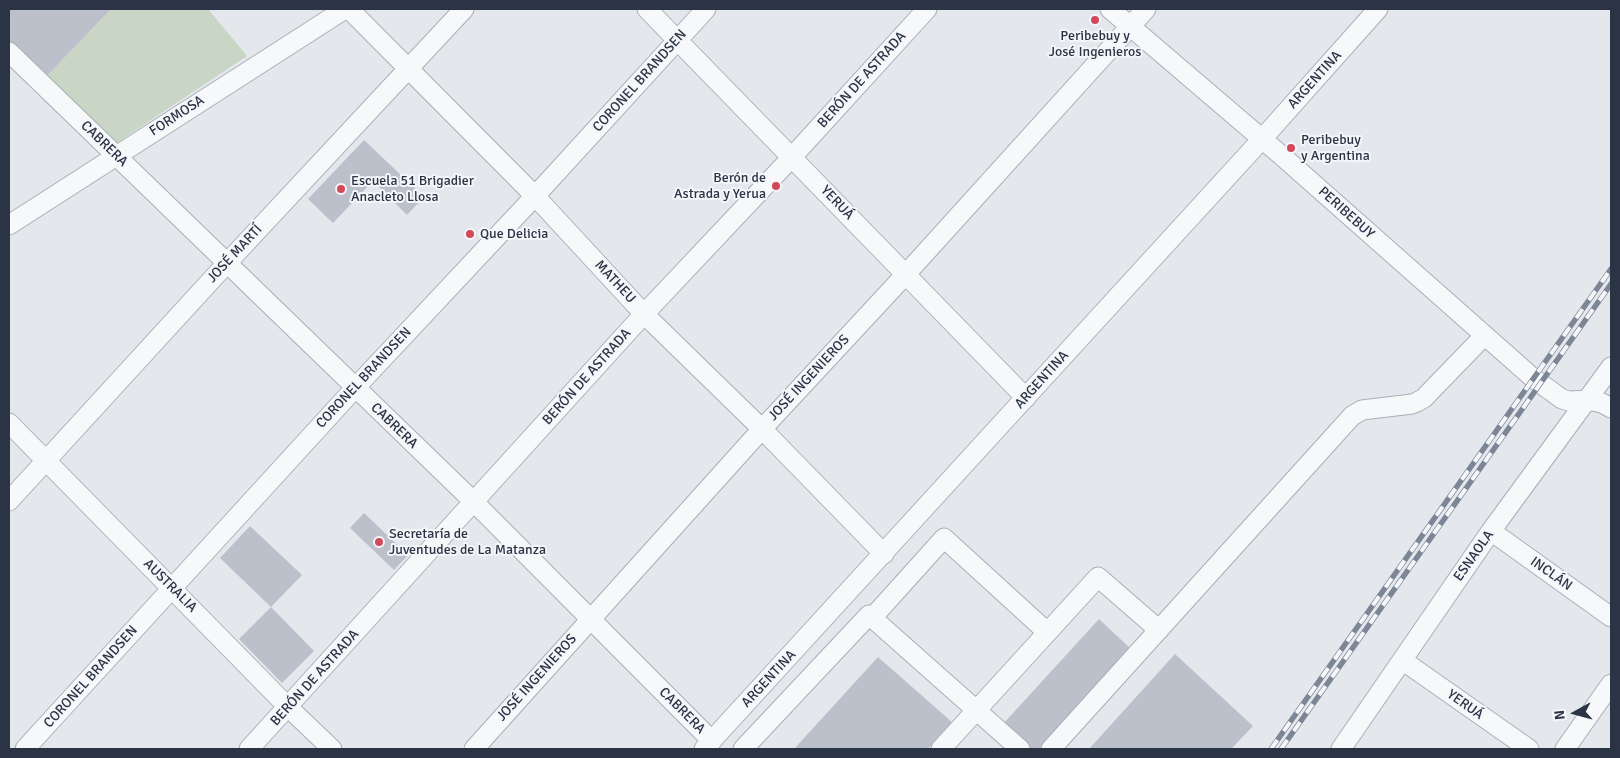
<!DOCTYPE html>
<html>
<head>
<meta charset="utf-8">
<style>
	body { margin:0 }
	#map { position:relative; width:1620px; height:758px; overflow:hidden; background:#e4e7ec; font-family:Signika,sans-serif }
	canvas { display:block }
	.frame { position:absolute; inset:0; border:10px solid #2b3445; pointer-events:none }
	.north { position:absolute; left:1550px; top:688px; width:50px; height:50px; -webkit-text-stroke:4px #f4f6f9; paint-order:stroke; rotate:263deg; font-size:14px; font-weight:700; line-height:20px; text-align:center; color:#2b3445 }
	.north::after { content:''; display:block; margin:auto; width:18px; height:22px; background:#2b3445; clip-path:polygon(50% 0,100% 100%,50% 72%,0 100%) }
</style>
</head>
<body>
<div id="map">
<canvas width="1620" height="758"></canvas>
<div class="frame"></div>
<div class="north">N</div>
</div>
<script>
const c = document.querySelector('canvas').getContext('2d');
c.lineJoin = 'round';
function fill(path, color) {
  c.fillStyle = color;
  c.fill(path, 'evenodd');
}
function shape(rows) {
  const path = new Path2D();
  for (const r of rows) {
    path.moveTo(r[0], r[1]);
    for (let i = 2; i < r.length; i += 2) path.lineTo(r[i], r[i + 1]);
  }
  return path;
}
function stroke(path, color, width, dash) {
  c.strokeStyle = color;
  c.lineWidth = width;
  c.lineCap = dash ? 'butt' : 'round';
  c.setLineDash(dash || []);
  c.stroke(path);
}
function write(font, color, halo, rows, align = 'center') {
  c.font = font + ' Signika,sans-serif';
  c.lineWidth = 4;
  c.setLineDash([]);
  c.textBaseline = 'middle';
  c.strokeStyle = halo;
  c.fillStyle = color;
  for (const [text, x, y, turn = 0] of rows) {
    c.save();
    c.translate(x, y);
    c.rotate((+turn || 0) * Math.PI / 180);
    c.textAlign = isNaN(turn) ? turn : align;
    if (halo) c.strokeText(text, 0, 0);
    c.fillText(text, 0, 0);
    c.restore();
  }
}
const green = shape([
	[111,9,208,9,247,56,118,142,107,141,45,78]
]);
const building = shape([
	[9,9,111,9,45,78,9,41],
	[364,140,424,197,407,215,373,181,333,223,308,199],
	[364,513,408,555,394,570,350,528],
	[250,526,302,575,271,607,314,651,282,683,239,639,271,607,220,558],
	[1099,619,1132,650,1042,749,1031,749,1003,724],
	[1175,654,1253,726,1231,749,1089,749],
	[878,657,953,723,928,749,794,749]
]);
const minor = shape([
	[349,9,535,196,644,314,762,429,884,554],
	[647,9,1026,398],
	[1110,9,1282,156,1533,378,1562,399,1569,401,1588,400,1602,403,1611,408],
	[9,52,474,502,712,741],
	[9,225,345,9],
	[9,423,288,707,332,749],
	[9,501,227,263,464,9],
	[1491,531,1611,617],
	[872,618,944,538,1047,632],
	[1402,660,1529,749],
	[25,749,355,388,535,196,706,9],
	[249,749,644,314,792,157,927,9],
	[474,749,762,429,906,274,1146,9],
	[704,749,1262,139,1378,9],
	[743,749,869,615,1020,749],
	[941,749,1098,577,1159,630],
	[1051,749,1352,416,1362,410,1412,404,1417,402,1424,398,1484,336],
	[1341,749,1491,531,1611,367],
	[1565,749,1611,684]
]);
const rail = shape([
	[1271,749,1611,269],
	[1281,749,1611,284]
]);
const markers = [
	[1095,20,5,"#d1495b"],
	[1291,148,5,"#d1495b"],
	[776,186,5,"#d1495b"],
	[341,189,5,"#d1495b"],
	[470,234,5,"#d1495b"],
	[379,542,5,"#d1495b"]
];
const poiNames = [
	["Peribebuy y",1095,36,"center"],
	["José Ingenieros",1095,52,"center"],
	["Peribebuy",1301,140],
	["y Argentina",1301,156],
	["Berón de",766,178,"right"],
	["Astrada y Yerua",766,194,"right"],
	["Escuela 51 Brigadier",351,181],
	["Anacleto Llosa",351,197],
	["Que Delicia",480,234],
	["Secretaría de",389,534],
	["Juventudes de La Matanza",389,550]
];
const streetNames = [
	["BERÓN DE ASTRADA",862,80,-48],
	["ARGENTINA",1315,80,-48],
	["CORONEL BRANDSEN",640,81,-48],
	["FORMOSA",177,116,-33],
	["CABRERA",104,144,44],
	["YERUÁ",837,203,46],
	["PERIBEBUY",1346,213,42],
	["JOSÉ MARTÍ",235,254,-47],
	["MATHEU",615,282,47],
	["BERÓN DE ASTRADA",587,377,-48],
	["CORONEL BRANDSEN",364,378,-47],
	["JOSÉ INGENIEROS",809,378,-47],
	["ARGENTINA",1042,380,-48],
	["CABRERA",394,426,44],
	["ESNAOLA",1474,556,-55],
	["INCLÁN",1551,574,35],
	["AUSTRALIA",170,586,45],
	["CORONEL BRANDSEN",91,677,-48],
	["BERÓN DE ASTRADA",315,678,-48],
	["JOSÉ INGENIEROS",537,678,-48],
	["ARGENTINA",769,679,-47],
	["YERUÁ",1465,705,35],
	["CABRERA",682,711,45]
];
fill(green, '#c9d6c5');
fill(building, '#bbc0ca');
stroke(minor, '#a9aeb7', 21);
stroke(minor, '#f7f8fa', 19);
stroke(rail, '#7d8696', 5.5);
stroke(rail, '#f4f6f9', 4, [11]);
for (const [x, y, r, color] of markers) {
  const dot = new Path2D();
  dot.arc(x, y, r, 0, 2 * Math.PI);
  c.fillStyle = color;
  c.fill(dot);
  stroke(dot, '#f4f6f9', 2);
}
write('14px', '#2b3445', '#f4f6f9', poiNames, 'left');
write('14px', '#2b3445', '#f4f6f9', streetNames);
</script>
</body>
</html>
